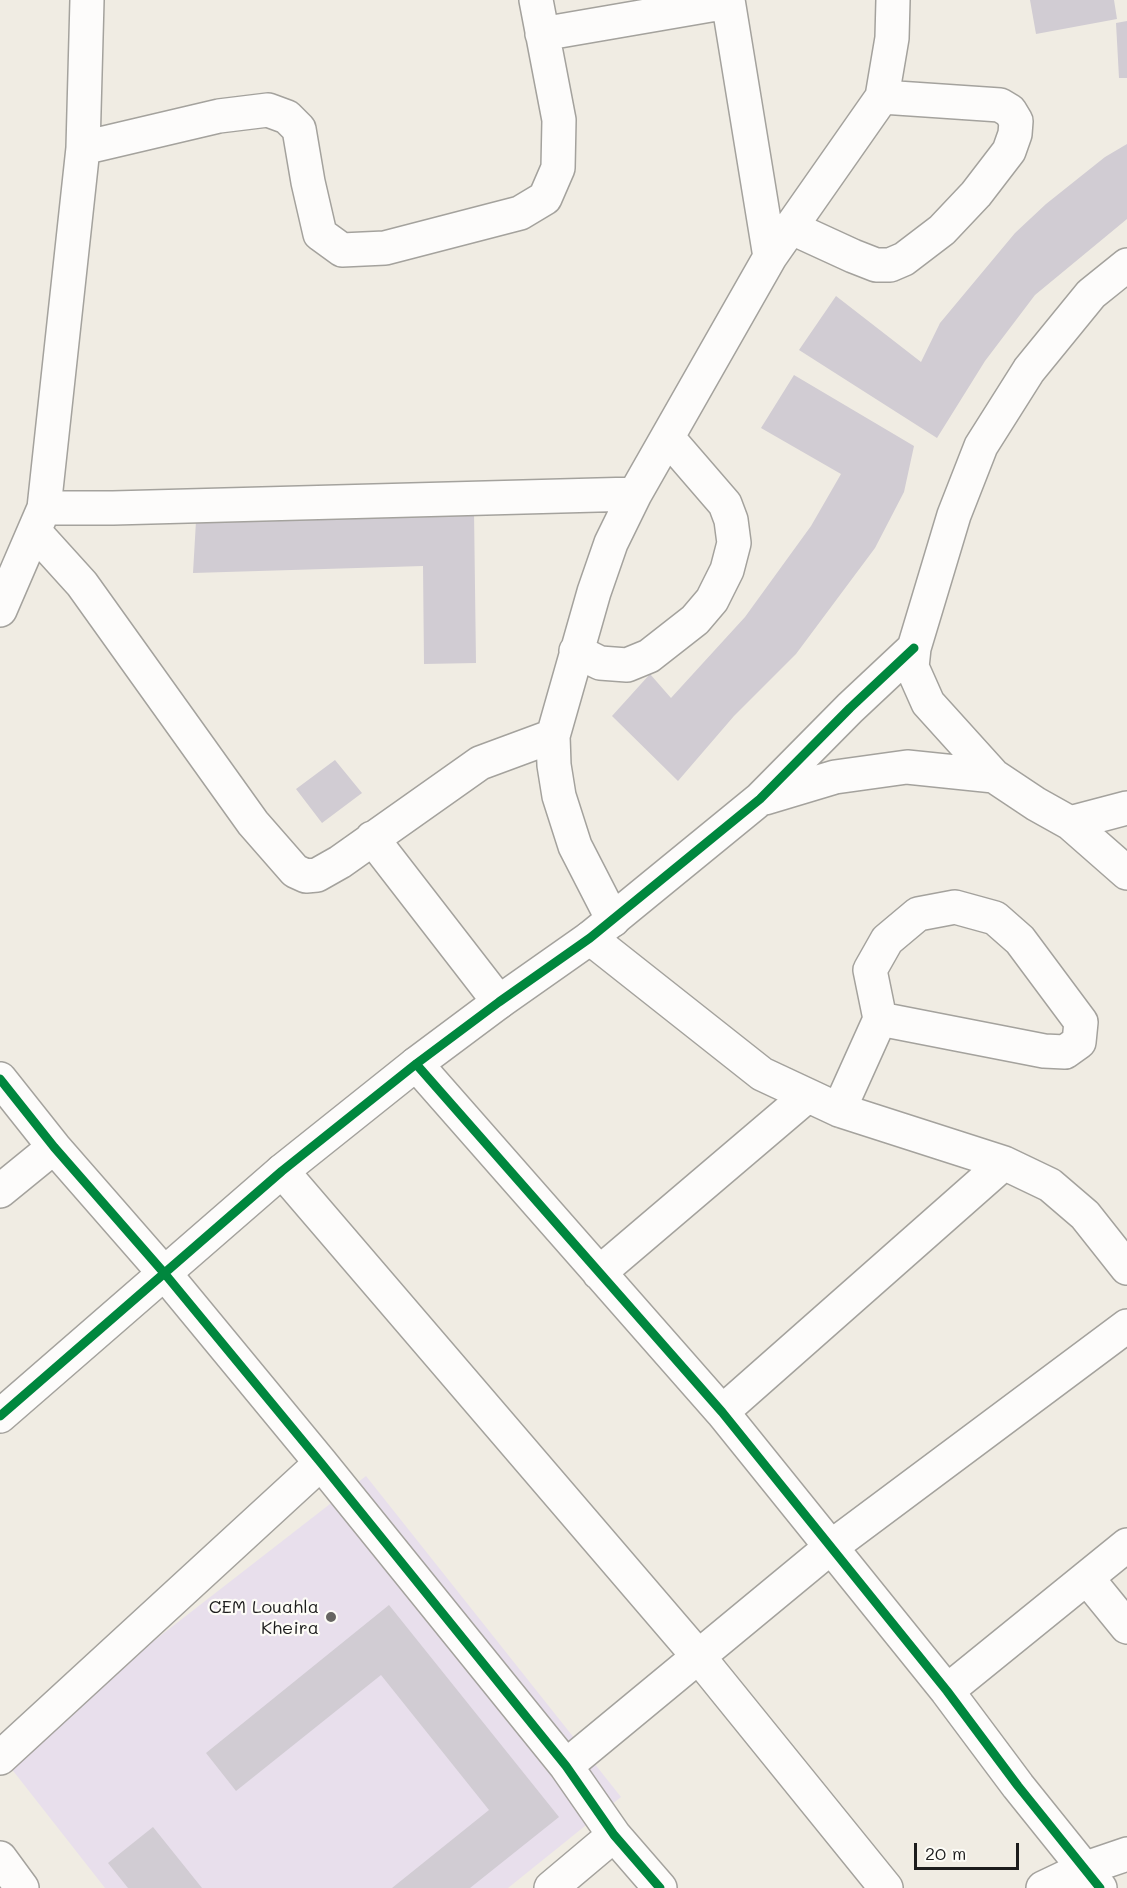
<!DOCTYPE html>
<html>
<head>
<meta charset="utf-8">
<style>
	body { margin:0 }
	#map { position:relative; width:1127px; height:1888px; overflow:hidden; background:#f0ece3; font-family:Mali,sans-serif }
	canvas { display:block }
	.scale { position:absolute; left:914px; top:1843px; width:105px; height:27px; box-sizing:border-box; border:3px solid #1c1c1c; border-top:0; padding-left:8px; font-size:18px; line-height:21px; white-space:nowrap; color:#1c1c1c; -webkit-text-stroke:4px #fdfcf7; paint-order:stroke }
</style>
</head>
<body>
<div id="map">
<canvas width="1127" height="1888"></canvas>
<div class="scale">20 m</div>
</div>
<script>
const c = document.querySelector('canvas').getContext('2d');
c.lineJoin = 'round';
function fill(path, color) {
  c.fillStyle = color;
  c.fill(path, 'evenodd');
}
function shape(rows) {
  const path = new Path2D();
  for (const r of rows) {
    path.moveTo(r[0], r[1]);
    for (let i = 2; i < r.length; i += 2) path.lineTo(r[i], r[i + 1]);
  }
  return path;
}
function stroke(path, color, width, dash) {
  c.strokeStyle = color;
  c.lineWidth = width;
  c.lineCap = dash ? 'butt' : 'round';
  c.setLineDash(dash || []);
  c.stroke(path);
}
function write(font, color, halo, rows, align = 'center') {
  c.font = font + ' Mali,sans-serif';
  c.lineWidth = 4.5;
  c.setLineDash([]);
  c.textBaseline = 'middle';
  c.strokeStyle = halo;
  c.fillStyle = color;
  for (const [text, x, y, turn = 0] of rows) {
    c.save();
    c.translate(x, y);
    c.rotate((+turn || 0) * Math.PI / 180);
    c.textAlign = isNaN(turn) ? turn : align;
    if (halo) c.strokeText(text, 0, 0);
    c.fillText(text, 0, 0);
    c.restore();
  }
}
const built = shape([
	[366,1476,621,1797,508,1888,105,1888,3,1758]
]);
const building = shape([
	[1030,0,1114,0,1117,19,1036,34],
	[1127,21,1127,78,1119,78,1116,23],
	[1127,144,1127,219,1035,295,985,361,937,438,799,350,836,296,921,362,940,323,1015,233,1046,204,1105,157],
	[794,375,914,446,904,492,875,548,796,654,734,716,678,781,612,716,650,674,671,698,745,617,811,526,841,474,761,428],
	[474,511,476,663,424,664,423,566,193,573,196,521],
	[335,760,362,793,322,823,296,789],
	[389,1605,559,1817,470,1888,392,1888,489,1810,381,1675,236,1791,206,1753],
	[153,1827,202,1888,128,1888,108,1863]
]);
const street = shape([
	[728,0,770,257],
	[542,34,728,2],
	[83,148,219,116,268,110,287,117,299,129,308,182,320,234,342,250,385,248,520,213,545,198,558,168,559,120,536,0],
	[792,228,853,256,876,265,890,265,904,259,942,230,976,194,1009,151,1015,134,1016,121,1010,111,1000,105,882,97],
	[44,508,113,508,635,494],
	[34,531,82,584,253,823,295,871,306,876,317,875,340,862,480,763,553,736],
	[0,610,44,508,83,148,87,0],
	[576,651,600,663,627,665,649,656,695,620,712,600,727,570,734,543,731,520,725,504,668,438],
	[372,838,499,1002],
	[613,920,575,846,559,796,554,765,553,736,594,592,611,543,635,494,770,257,882,97,892,38,893,0],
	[590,938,762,1074,839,1110,1004,1163,1050,1185,1085,1215,1127,1268],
	[416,1064,722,1412,947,1691,1018,1786,1100,1888],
	[0,1079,54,1147,165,1274,321,1463,566,1766,614,1835,660,1888],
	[839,1110,880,1019,870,970,887,940,918,914,955,907,995,918,1020,940,1081,1022,1079,1042,1065,1052,1044,1051,880,1019],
	[282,1171,698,1656,886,1888],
	[0,1191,54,1147],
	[599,1273,807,1096],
	[722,1412,1004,1163],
	[1087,1578,1127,1627],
	[947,1691,1127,1545],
	[0,1758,321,1463],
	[566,1766,831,1547,1127,1326],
	[551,1888,614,1835],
	[1043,1888,1083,1869,1127,1854]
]);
const secondary = shape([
	[1127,265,1091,294,1029,370,981,446,954,515,914,648,912,667,928,703,994,776,1036,804,1070,823,1127,808],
	[765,798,835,777,907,767,994,776],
	[1070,823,1127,873],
	[0,1416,282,1171,416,1064,499,1002,590,938,760,799,850,708,914,648],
	[0,1858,22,1888]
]);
const cycleway = shape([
	[416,1064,722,1412,947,1691,1018,1786,1100,1888],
	[0,1079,54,1147,165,1274,321,1463,566,1766,614,1835,660,1888],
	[0,1416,282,1171,416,1064,499,1002,590,938,760,799,850,708,914,648]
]);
const markers = [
	[331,1617,6,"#666562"]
];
const poiNames = [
	["CEM Louahla",319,1607],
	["Kheira",319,1628]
];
fill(built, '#e8dfec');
fill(building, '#d1ccd3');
stroke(street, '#a4a29d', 36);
stroke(secondary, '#a4a29d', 36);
stroke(street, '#fdfcfb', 33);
stroke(secondary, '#fdfcfb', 33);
stroke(cycleway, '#00873e', 9);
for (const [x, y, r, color] of markers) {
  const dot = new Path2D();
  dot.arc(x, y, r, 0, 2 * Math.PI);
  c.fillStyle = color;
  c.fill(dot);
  stroke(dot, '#fdfcf7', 2);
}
write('18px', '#1c1c1c', '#fdfcf7', poiNames, 'right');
</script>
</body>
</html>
